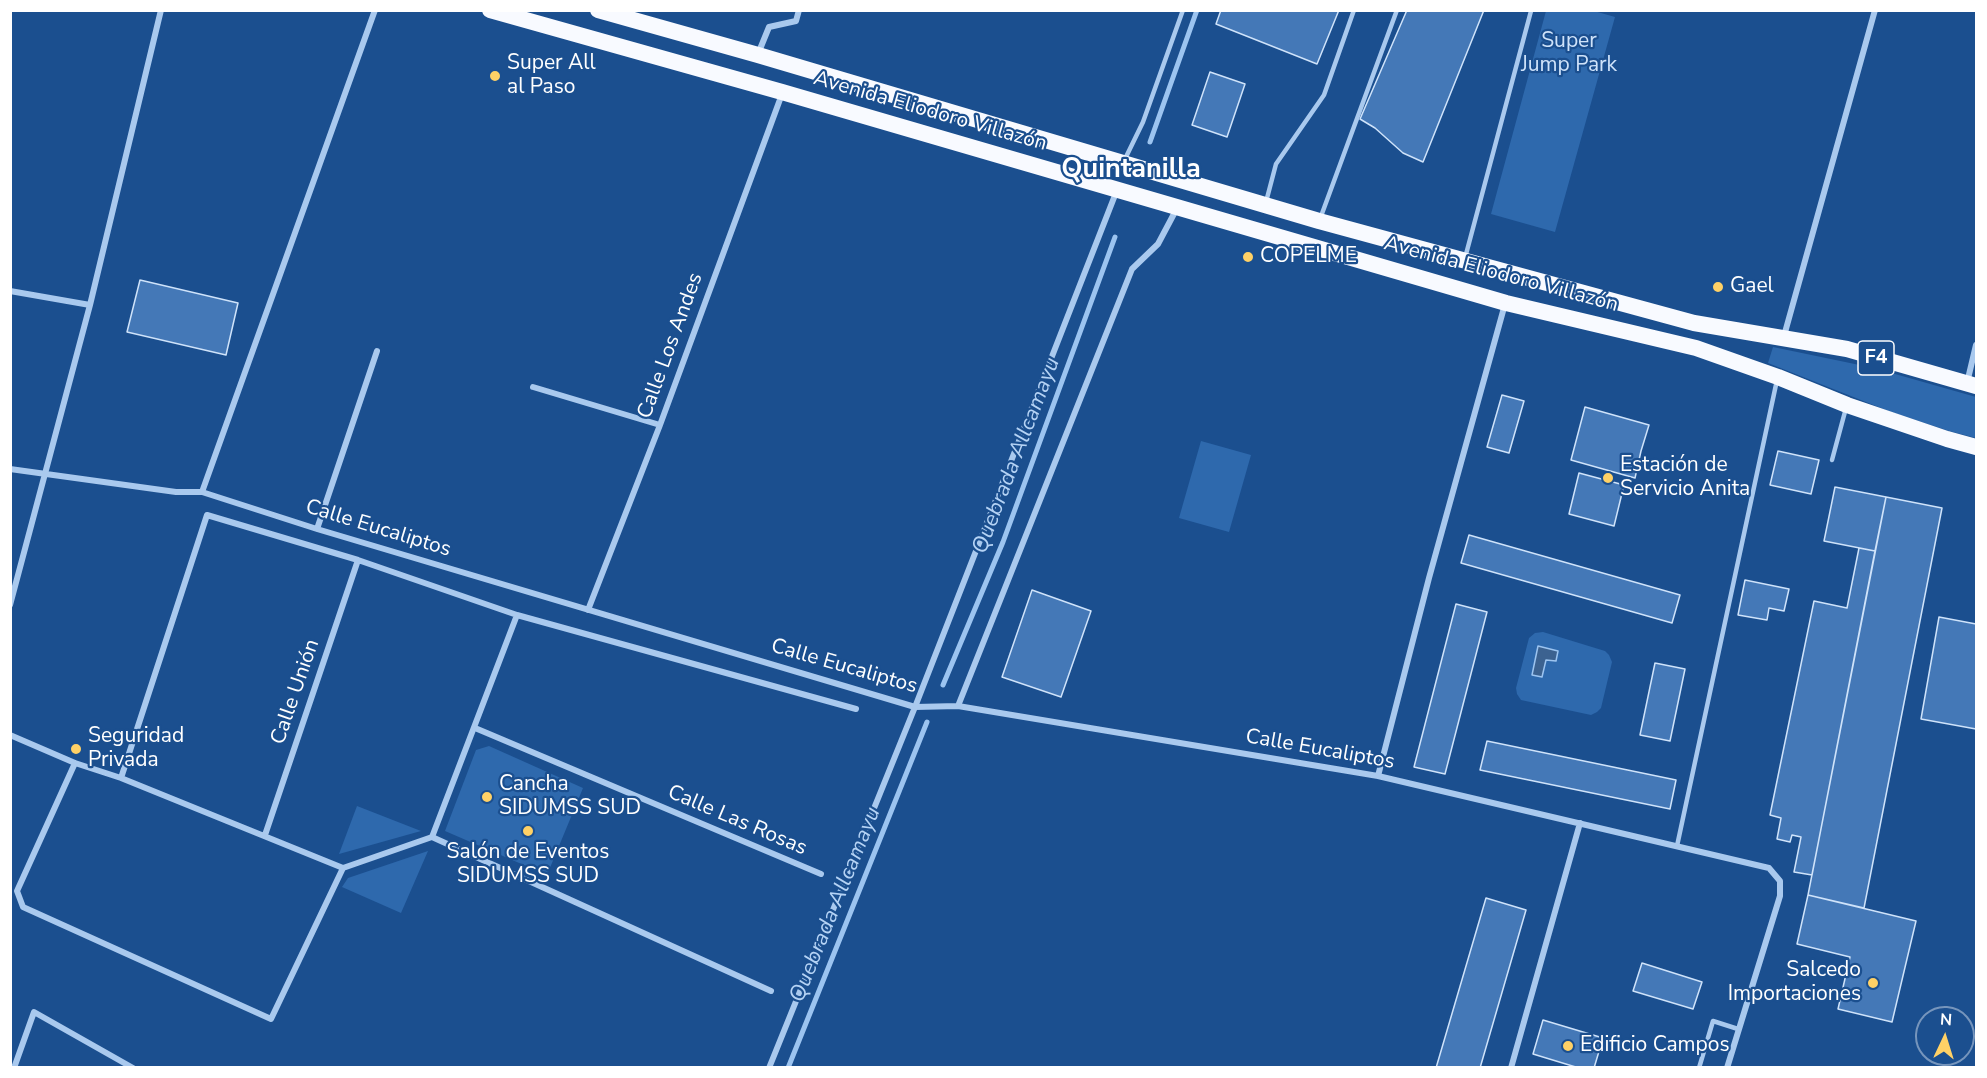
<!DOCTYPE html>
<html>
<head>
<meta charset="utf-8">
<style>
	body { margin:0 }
	#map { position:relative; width:1987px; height:1078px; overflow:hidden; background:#1b4f8f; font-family:"Nunito Sans",sans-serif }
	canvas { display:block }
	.frame { position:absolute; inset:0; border:12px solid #fff; pointer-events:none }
	.north { position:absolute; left:1915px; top:1006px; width:60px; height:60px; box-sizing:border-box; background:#1b4f8f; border:2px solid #7695bc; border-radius:50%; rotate:4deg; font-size:16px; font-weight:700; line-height:24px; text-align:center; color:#fff }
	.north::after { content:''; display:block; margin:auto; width:21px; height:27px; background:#ffd166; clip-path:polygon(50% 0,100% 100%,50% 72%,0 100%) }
</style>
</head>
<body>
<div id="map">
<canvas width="1987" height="1078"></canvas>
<div class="frame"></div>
<div class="north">N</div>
</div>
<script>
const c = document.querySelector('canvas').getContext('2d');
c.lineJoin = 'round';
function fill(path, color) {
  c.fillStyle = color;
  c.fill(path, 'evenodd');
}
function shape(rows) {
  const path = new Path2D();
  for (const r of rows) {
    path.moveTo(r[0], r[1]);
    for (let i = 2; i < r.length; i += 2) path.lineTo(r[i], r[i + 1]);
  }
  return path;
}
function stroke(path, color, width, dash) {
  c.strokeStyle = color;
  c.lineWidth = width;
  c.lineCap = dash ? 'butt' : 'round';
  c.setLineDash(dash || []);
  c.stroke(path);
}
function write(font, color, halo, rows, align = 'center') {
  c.font = font + ' "Nunito Sans",sans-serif';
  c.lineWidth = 4.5;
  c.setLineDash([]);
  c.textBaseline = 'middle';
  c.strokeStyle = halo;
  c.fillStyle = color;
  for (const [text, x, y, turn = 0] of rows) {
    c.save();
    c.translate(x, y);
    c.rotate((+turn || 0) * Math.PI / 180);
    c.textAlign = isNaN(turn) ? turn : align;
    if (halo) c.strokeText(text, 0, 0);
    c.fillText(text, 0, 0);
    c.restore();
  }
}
const green = shape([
	[1546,11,1594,11,1615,17,1555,232,1491,214],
	[1773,347,1874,368,1976,397,1976,438,1949,431,1891,412,1768,363],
	[1201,441,1251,455,1229,532,1179,518],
	[1543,632,1605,651,1609,655,1612,662,1601,708,1597,712,1591,715,1521,700,1517,694,1516,688,1529,638,1535,633],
	[489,746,583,788,547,875,445,831,476,750],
	[357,806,421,831,339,854],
	[428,851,401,913,342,887,348,878]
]);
const water = shape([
	[1538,646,1558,651,1556,661,1546,660,1542,677,1532,675,1538,646]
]);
const stream = shape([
	[1150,142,1197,10],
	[943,685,1003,542,1115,237],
	[788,1068,927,722]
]);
const building = shape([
	[1221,10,1339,10,1317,64,1216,24,1221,10],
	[1407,10,1484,10,1423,162,1403,153,1375,128,1360,119,1407,10],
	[1210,72,1245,84,1227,137,1192,125,1210,72],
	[140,280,238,303,226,355,127,332,140,280],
	[1502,395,1524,401,1509,453,1487,447,1502,395],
	[1585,407,1649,425,1641,451,1635,478,1571,460,1585,407],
	[1778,451,1819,460,1811,494,1770,485,1778,451],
	[1579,473,1624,485,1614,526,1569,514,1579,473],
	[1835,487,1886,497,1875,551,1824,541,1835,487],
	[1886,497,1942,508,1864,908,1808,895,1886,497],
	[1469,535,1680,595,1672,623,1461,563,1469,535],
	[1859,548,1875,551,1812,875,1794,872,1801,837,1792,835,1790,842,1777,839,1781,818,1770,815,1814,601,1847,608,1859,548],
	[1745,580,1789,589,1784,611,1769,608,1767,620,1738,615,1745,580],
	[1032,590,1091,611,1061,697,1002,677,1032,590],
	[1456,604,1487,612,1445,774,1414,767,1456,604],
	[1939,617,1976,624,1976,729,1921,719,1939,617],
	[1655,663,1685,669,1670,741,1640,735,1655,663],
	[1487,741,1676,780,1670,809,1480,770,1487,741],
	[1808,895,1916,921,1892,1022,1838,1009,1850,957,1797,944,1808,895],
	[1486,898,1526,910,1480,1068,1436,1068,1486,898],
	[1642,963,1702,982,1693,1009,1633,991,1642,963],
	[1543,1020,1603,1038,1594,1068,1579,1068,1533,1054,1543,1020]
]);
const service = shape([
	[1125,159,1143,122,1183,10],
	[1266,202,1276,164,1324,95,1354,10],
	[1320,219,1397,10],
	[1465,258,1531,11],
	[1832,460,1846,408],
	[1677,846,1777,380],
	[1699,1068,1713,1021,1738,1029]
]);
const minor = shape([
	[758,54,769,27,796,21,799,10],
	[10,291,90,305],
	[1784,336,1875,10],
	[1967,383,1976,345],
	[533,387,660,425],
	[10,469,176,492,202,492,317,529,915,707,958,706,1378,776,1769,868,1780,881,1780,896,1727,1068],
	[202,492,375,10],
	[317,529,377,351],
	[10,605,90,305,161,10],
	[588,610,660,425,782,94],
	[958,706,1132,269,1158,244,1176,210],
	[475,728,821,874],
	[10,735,75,763,121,778,343,868,432,837,771,991],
	[75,763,17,891,23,907,271,1019,343,868],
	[1378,776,1429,578,1505,304],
	[121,778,207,515,358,560,517,615,856,709],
	[265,835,358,560],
	[432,837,517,615],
	[14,1068,34,1012,133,1068],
	[769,1068,915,707,1117,190],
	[1511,1068,1580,823]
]);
const trunk = shape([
	[490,10,782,92,1506,303,1696,348,1778,377,1847,405,1947,439,1976,447],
	[598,10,758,55,1319,221,1694,323,1847,349,1976,386]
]);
const markers = [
	[495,76,6,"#ffd166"],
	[1248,257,6,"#ffd166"],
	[1718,287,6,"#ffd166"],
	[1608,478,6,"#ffd166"],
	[76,749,6,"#ffd166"],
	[487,797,6,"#ffd166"],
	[528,831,6,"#ffd166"],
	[1873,983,6,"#ffd166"],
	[1568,1046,6,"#ffd166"]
];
const shields = [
	[1876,358,36]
];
const shieldNames = [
	["F4",1876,358]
];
const parkNames = [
	["Super",1569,42],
	["Jump Park",1569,66]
];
const poiNames = [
	["Super All",507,64],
	["al Paso",507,88],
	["COPELME",1260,257],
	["Gael",1730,287],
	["Estación de",1620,466],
	["Servicio Anita",1620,490],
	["Seguridad",88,737],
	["Privada",88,761],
	["Cancha",499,785],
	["SIDUMSS SUD",499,809],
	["Salón de Eventos",528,853,"center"],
	["SIDUMSS SUD",528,877,"center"],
	["Salcedo",1861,971,"right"],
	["Importaciones",1861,995,"right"],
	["Edificio Campos",1580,1046]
];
const streetNames = [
	["Avenida Eliodoro Villazón",930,112,16],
	["Avenida Eliodoro Villazón",1501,275,15],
	["Calle Los Andes",671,346,-70],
	["Calle Eucaliptos",378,529,17],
	["Calle Eucaliptos",844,667,16],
	["Calle Unión",296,692,-71],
	["Calle Eucaliptos",1320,750,10],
	["Calle Las Rosas",737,821,23]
];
const waterNames = [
	["Quebrada Allcamayu",1017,456,-69],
	["Quebrada Allcamayu",836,905,-68]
];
const districtNames = [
	["Quintanilla",1131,170]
];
fill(green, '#2e69ad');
fill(water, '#3c6290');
stroke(water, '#9cc4f0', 1.5);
stroke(stream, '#9cc4f0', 5);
fill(building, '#4478b7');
stroke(building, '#cfe3fa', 1.5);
stroke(service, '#a9c9ee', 4.5);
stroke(minor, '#a9c9ee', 6);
stroke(trunk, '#f8faff', 16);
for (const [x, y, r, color] of markers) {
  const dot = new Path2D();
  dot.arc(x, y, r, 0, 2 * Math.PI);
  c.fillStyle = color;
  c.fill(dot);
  stroke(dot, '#1b4f8f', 2);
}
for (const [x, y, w] of shields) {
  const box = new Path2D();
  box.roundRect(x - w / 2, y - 17, w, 34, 4.5);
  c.fillStyle = '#1b4f8f';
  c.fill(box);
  stroke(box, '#fff', 1.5);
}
write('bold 20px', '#fff', null, shieldNames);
write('21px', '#cfe3fa', '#1b4f8f', parkNames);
write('21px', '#fff', '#1b4f8f', poiNames, 'left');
write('21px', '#fff', '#1b4f8f', streetNames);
write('italic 22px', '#b5d3f5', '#1b4f8f', waterNames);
write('bold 27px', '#fff', '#1b4f8f', districtNames);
</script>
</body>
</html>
